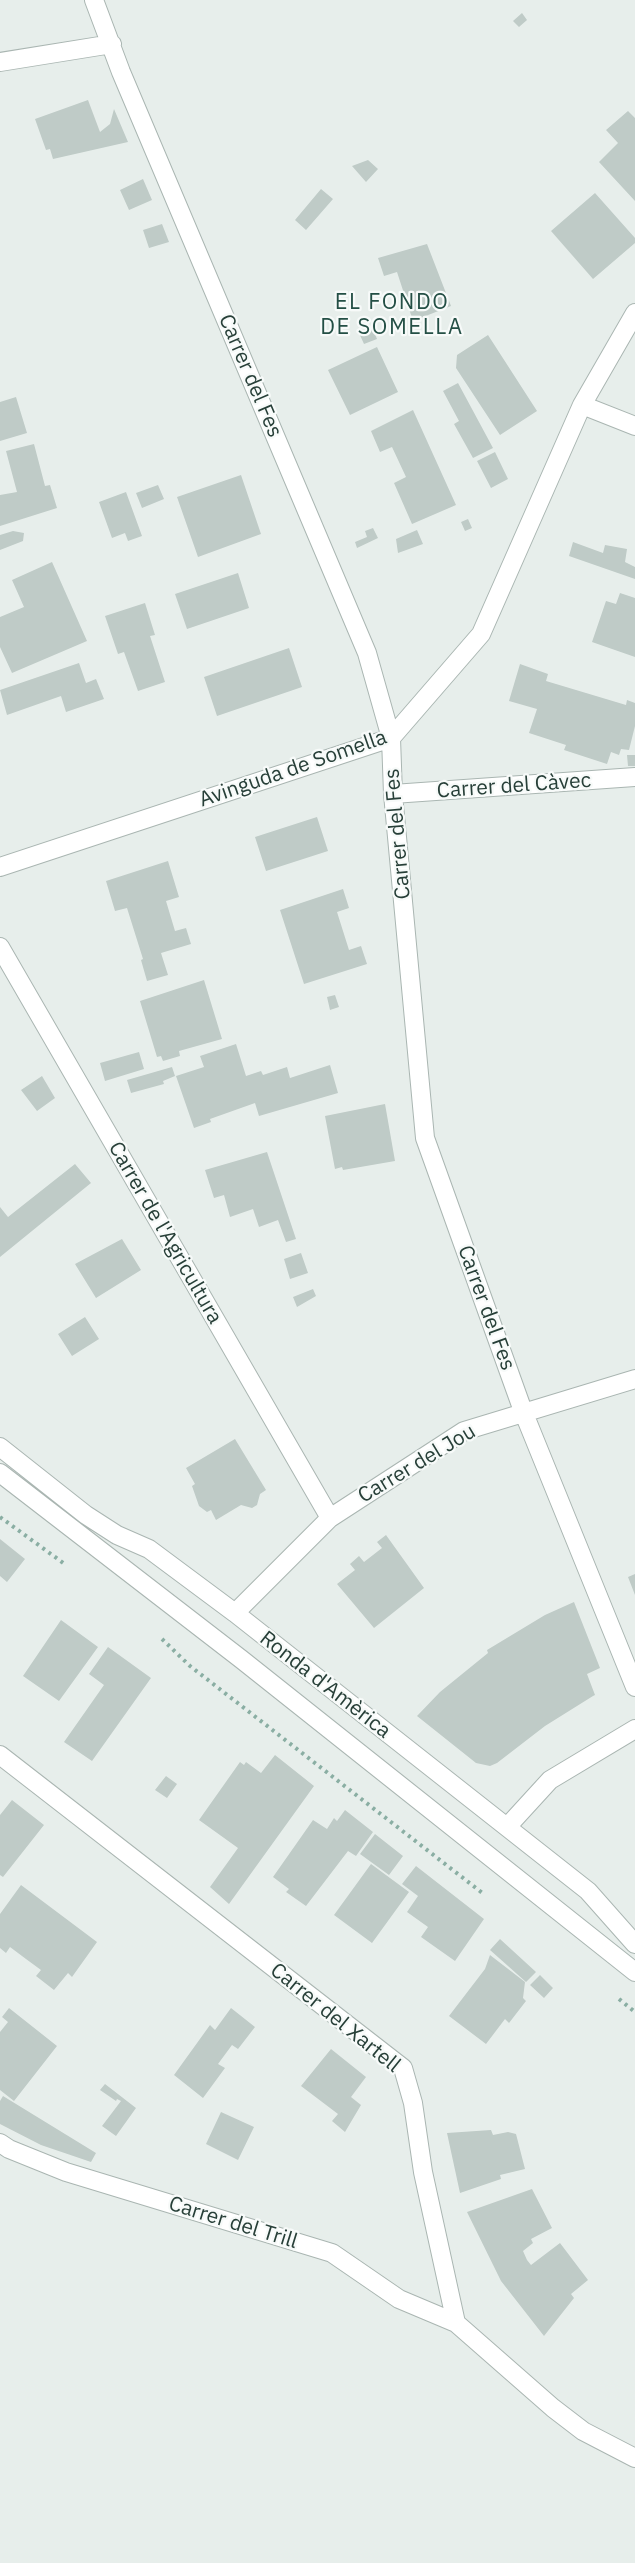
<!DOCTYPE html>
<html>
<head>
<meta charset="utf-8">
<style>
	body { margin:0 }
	canvas { display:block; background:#e7eeeb }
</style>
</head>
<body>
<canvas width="635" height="2563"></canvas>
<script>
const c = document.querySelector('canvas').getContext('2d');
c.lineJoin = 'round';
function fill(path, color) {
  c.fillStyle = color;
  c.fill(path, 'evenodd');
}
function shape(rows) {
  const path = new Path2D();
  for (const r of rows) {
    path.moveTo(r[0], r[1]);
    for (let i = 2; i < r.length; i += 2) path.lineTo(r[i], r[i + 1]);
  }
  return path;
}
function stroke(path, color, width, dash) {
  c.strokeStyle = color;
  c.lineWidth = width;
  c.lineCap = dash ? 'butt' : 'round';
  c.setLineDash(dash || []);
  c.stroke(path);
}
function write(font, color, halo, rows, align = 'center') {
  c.font = font + ' "IBM Plex Sans",sans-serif';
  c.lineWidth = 4.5;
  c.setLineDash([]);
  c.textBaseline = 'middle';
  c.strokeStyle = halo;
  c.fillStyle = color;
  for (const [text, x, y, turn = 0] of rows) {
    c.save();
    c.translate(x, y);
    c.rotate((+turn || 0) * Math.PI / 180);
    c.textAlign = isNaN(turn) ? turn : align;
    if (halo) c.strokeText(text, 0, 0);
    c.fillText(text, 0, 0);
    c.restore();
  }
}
const building = shape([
	[522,13,527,20,519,27,513,21],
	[88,100,100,132,110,124,114,109,128,142,53,159,50,149,46,150,35,119],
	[628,111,635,118,635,201,599,162,618,143,606,130],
	[368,160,378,169,366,182,352,166],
	[143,179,152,200,129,210,120,190],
	[321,189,333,199,306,230,295,220],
	[595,193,635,238,635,243,593,279,551,231],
	[162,224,169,242,149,248,143,230],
	[427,244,451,306,413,321,397,272,384,276,378,258],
	[372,327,377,339,364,344,359,333],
	[488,335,537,411,500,435,456,368,457,355],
	[377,347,398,392,350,415,328,370],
	[458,383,493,448,473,458,454,424,459,421,443,391],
	[16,397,27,433,0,441,0,402],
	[413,410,456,505,412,524,394,483,406,477,392,447,380,452,371,431],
	[34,444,45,486,50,485,57,508,0,526,0,495,17,492,6,451],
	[495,452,508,479,491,488,477,461],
	[241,475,261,534,198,557,177,497],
	[158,485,164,499,142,508,136,493],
	[126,492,142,536,128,541,125,533,112,538,99,502],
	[468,519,472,528,465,531,461,522],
	[373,528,378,538,357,548,355,542,367,537,365,531],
	[417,530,423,544,398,553,396,539],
	[13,531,24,533,23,541,0,550,0,535],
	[573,542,603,553,605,545,627,549,625,562,635,567,635,579,569,556],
	[52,562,87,641,12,673,0,647,0,617,24,607,12,580],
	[238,573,249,608,187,629,175,594],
	[620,593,635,598,635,657,592,642,606,601,616,604],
	[145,603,155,635,150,636,165,682,138,691,124,652,118,654,105,616],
	[289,648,302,687,217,716,204,677],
	[79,663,86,683,96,679,104,699,66,712,61,696,7,715,0,690],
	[520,664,548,674,546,681,626,705,627,700,635,703,635,726,629,750,621,749,619,755,611,752,607,764,564,750,566,745,529,733,537,709,509,701],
	[627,755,635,755,635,766,628,766],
	[317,817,328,851,266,871,255,837],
	[168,861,179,897,166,901,175,931,186,928,191,944,161,953,168,975,147,981,141,960,143,959,127,908,115,911,106,881],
	[343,889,349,908,337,912,349,950,361,946,367,964,304,984,280,910],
	[204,980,222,1039,179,1051,180,1056,163,1061,161,1056,157,1057,140,1001],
	[335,995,339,1007,330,1010,327,997],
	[236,1044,246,1076,261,1071,263,1075,287,1067,290,1078,330,1065,338,1093,259,1116,255,1103,210,1119,211,1122,194,1128,176,1076,204,1067,200,1056],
	[139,1052,144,1069,105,1081,100,1063],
	[172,1067,175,1076,163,1081,164,1084,131,1093,127,1080],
	[42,1076,55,1098,37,1111,21,1090],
	[385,1104,395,1161,343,1170,342,1167,335,1169,325,1116],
	[267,1152,296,1239,286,1242,278,1220,259,1227,253,1209,230,1217,224,1195,214,1198,205,1170],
	[75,1164,91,1183,0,1257,0,1207,8,1217],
	[122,1239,141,1270,96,1298,75,1264],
	[301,1253,308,1273,290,1279,284,1259],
	[313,1289,316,1296,297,1307,293,1297],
	[85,1317,99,1339,72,1356,58,1334],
	[235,1439,266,1490,260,1494,257,1505,252,1508,241,1505,216,1520,211,1510,207,1512,199,1506,192,1486,195,1484,186,1468],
	[386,1535,424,1588,374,1628,337,1584,355,1570,350,1564,359,1556,364,1562,382,1548,377,1542],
	[0,1539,25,1559,7,1582,0,1576],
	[635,1574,635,1595,628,1577],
	[574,1602,600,1668,587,1674,595,1695,593,1696,545,1726,497,1763,490,1766,476,1763,417,1716,440,1692,488,1653,487,1650,545,1615],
	[61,1620,98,1647,59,1701,23,1676],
	[108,1647,151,1678,92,1761,64,1742,104,1685,89,1674],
	[275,1755,314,1786,229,1904,210,1887,238,1848,199,1820,240,1762,244,1765,246,1762,261,1773],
	[166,1776,177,1784,167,1798,155,1790],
	[12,1800,44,1825,3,1877,0,1875,0,1815],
	[345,1810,373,1832,356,1856,348,1851,306,1906,286,1892,289,1889,273,1877,313,1820,327,1829,334,1818,337,1821],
	[375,1834,403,1856,389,1875,360,1854],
	[371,1864,409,1892,372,1943,334,1915],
	[416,1866,484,1919,455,1961,421,1937,428,1927,407,1912,418,1896,402,1884],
	[21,1885,97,1942,72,1977,68,1973,54,1990,36,1976,41,1970,26,1959,10,1947,6,1953,0,1948,0,1914],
	[500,1939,536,1972,526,1982,490,1950],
	[490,1955,525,1982,523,1998,526,2001,509,2023,505,2019,486,2044,449,2016,485,1969],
	[540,1975,553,1988,544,1998,530,1985],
	[9,2008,57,2046,14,2101,0,2090,0,2032,8,2022,2,2017],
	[231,2008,255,2027,238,2049,232,2045,218,2064,225,2068,203,2098,174,2075,210,2025,215,2030],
	[331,2049,366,2077,351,2097,361,2105,345,2132,332,2121,338,2114,301,2086],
	[105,2084,136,2108,116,2136,102,2126,121,2101,117,2099,116,2101,100,2090],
	[3,2096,96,2153,91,2162,41,2145,0,2124,0,2101],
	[221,2112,254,2127,238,2160,206,2144],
	[491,2130,493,2135,508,2132,516,2134,525,2169,500,2175,501,2179,460,2193,447,2133],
	[532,2189,552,2228,531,2239,533,2243,523,2251,527,2260,531,2265,560,2243,588,2280,571,2294,574,2298,544,2336,501,2281,467,2212]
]);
const path = shape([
	[0,1517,66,1565],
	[162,1639,190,1666,485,1895],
	[619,1999,635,2012]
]);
const minor = shape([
	[94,0,121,72,367,653,391,738,393,794,425,1138,523,1411,635,1687],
	[0,62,112,44],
	[582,405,635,426],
	[393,794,635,777],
	[0,867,391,738,481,634,582,405,635,313],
	[0,947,330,1518],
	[0,1447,86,1515,117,1535,149,1549,235,1613,588,1891,635,1944],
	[0,1473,241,1659,635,1972],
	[235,1613,330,1518,464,1431,635,1379],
	[0,1755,403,2068,413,2103,423,2172,456,2323,553,2408,583,2431,635,2458],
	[507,1827,550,1780,635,1729],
	[0,2143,9,2149,66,2172,332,2253,399,2299,456,2323]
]);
const streetNames = [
	["Carrer del Fes",250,376,67],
	["Avinguda de Somella",293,769,-19],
	["Carrer del Càvec",514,786,-4],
	["Carrer del Fes",398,834,-95],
	["Carrer de l'Agricultura",165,1233,60],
	["Carrer del Fes",486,1308,70],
	["Carrer del Jou",417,1464,-31],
	["Ronda d'Amèrica",325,1685,38],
	["Carrer del Xartell",335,2018,39],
	["Carrer del Trill",233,2223,17]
];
const neighbourhoodNames = [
	["EL FONDO",392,303],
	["DE SOMELLA",392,328]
];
fill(building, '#bfcbc7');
stroke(minor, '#aab6b2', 20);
stroke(path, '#8aaea3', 4, [3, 4.5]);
stroke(minor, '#fff', 18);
write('21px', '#273f38', '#f7faf9', streetNames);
c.letterSpacing = '1.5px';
write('22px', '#244f45', '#f7faf9', neighbourhoodNames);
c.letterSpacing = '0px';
</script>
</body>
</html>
